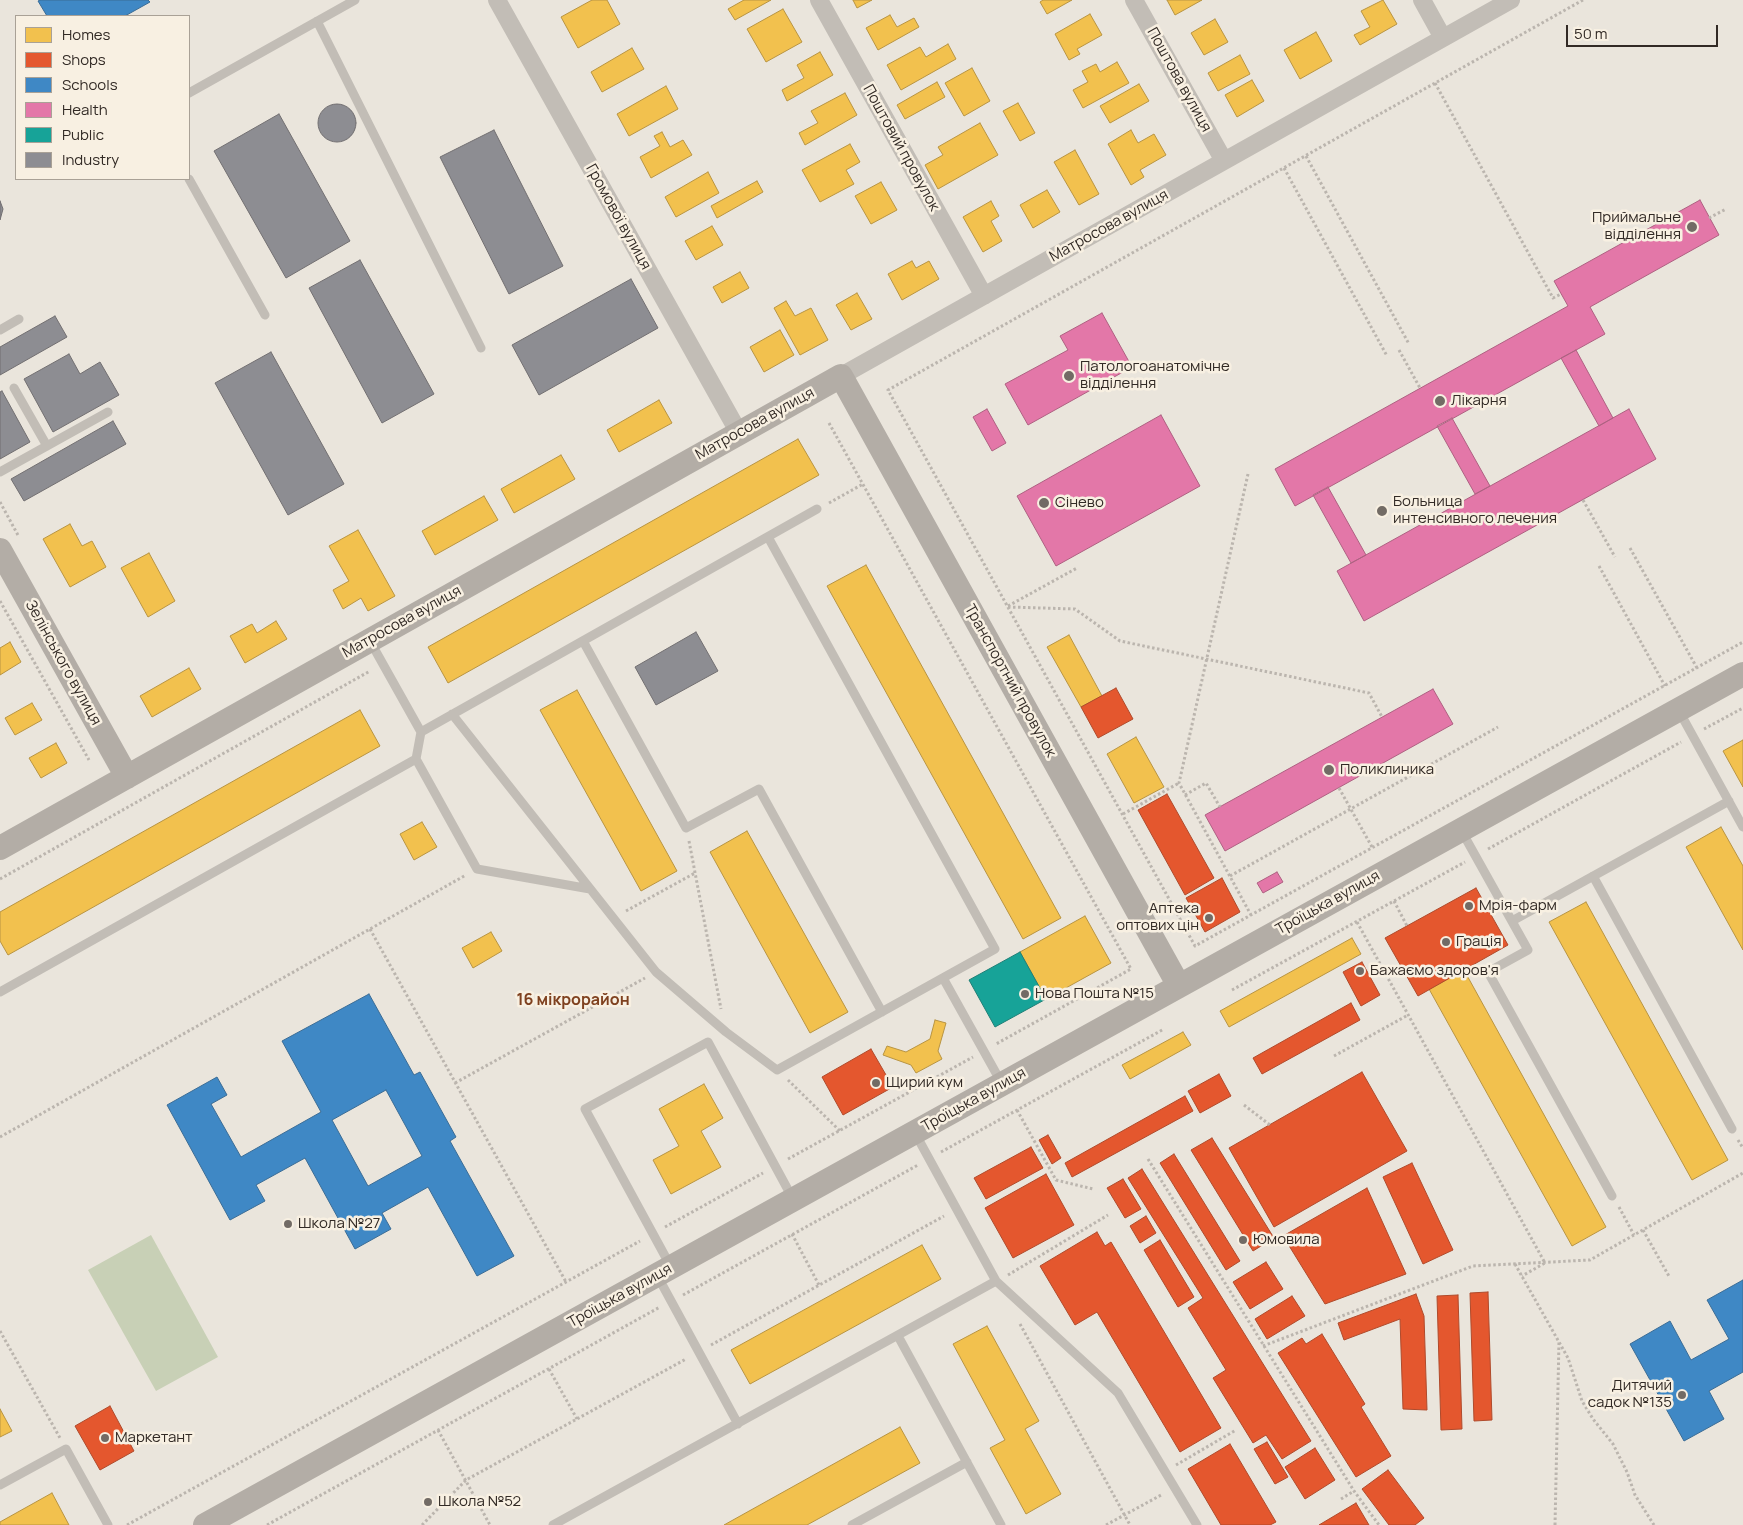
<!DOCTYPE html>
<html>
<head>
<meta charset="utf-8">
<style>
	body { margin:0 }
	#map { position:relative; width:1743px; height:1525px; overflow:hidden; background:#eae5dc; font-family:Manrope,sans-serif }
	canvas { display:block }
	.legend { position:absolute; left:15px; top:15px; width:175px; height:165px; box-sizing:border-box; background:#f8f0e2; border:1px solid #a9a196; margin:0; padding:6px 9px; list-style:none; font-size:15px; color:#322a25 }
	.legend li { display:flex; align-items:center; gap:10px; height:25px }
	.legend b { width:25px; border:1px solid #a9a196 }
	.scale { position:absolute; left:1566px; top:25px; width:152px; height:22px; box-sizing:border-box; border:2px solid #322a25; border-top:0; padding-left:6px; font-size:15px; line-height:18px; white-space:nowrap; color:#322a25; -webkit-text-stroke:4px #f8f0e2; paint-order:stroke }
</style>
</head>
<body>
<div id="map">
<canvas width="1743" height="1525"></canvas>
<ul class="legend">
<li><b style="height:14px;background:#f2c14e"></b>Homes</li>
<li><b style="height:14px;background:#e4572e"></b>Shops</li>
<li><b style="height:14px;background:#3f88c5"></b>Schools</li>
<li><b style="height:14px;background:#e377a8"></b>Health</li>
<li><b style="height:14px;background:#17a398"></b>Public</li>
<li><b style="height:14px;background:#8d8d92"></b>Industry</li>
</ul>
<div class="scale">50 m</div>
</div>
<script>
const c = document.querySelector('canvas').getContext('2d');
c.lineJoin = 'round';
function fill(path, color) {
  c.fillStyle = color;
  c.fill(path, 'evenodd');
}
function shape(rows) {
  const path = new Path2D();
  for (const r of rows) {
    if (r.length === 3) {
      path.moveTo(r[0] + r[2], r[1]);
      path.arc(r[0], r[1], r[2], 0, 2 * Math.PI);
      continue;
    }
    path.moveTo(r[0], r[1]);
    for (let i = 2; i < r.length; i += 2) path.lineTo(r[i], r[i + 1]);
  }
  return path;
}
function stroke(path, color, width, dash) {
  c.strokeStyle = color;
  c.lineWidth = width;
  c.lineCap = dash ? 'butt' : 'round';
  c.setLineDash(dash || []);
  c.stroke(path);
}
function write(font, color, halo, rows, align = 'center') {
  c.font = font + ' Manrope,sans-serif';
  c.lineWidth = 5;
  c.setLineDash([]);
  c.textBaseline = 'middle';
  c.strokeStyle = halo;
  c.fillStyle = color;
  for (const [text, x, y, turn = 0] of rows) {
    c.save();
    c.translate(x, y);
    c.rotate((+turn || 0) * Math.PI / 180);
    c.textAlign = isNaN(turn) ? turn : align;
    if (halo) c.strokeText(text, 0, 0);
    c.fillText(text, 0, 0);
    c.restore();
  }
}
const green = shape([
	[151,1235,218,1357,156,1391,88,1270]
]);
const homes = shape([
	[592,0,607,0,620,24,578,48,561,17,592,0],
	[744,0,771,0,735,20,728,9,744,0],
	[853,0,872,0,857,8,853,0],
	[1043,0,1072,0,1047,14,1040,2,1043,0],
	[1167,0,1202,0,1175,15,1167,0],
	[1383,0,1397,24,1360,45,1354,35,1370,27,1361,11,1383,0],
	[783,9,802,42,766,62,747,29,783,9],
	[1090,14,1102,35,1077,49,1080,54,1069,60,1055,34,1090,14],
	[890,15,897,27,914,18,919,27,878,50,866,28,890,15],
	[1215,19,1228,42,1204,55,1191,33,1215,19],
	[1316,32,1332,61,1300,79,1284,50,1316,32],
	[948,44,956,59,901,90,887,65,920,47,926,57,948,44],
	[632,48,644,69,602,92,591,72,632,48],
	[820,52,833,75,787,101,782,90,804,78,797,65,820,52],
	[1240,55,1250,74,1218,91,1208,73,1240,55],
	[1117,62,1129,83,1083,108,1073,90,1088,82,1082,71,1096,64,1100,72,1117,62],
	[972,68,990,101,964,116,945,83,972,68],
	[1252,80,1264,101,1237,117,1225,95,1252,80],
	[937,82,945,97,905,119,897,105,937,82],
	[1139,84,1149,101,1110,123,1100,106,1139,84],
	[666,86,678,109,629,136,617,114,666,86],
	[845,93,857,115,805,145,799,133,818,123,811,111,845,93],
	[1018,103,1035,133,1020,141,1003,111,1018,103],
	[980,123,998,155,938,189,925,165,943,155,938,147,980,123],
	[1131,130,1138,143,1154,134,1166,155,1140,170,1144,177,1131,185,1108,144,1131,130],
	[662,132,670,147,683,140,692,155,651,178,640,157,660,146,654,136,662,132],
	[850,144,860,162,846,170,854,184,820,202,802,170,850,144],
	[1075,150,1099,194,1079,205,1054,162,1075,150],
	[708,172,719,193,676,217,665,197,708,172],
	[757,181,763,192,717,218,711,206,757,181],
	[881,182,897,210,871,224,855,196,881,182],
	[1047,190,1060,212,1033,228,1020,205,1047,190],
	[991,201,999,216,991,221,1002,241,983,252,963,217,991,201],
	[712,226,723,245,696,260,685,241,712,226],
	[912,261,916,268,929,261,939,279,902,300,888,274,912,261],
	[740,272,749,288,722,303,713,287,740,272],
	[857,293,872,319,851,330,836,305,857,293],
	[786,301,795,316,811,308,828,340,800,355,774,308,786,301],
	[780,330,794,355,764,372,750,347,780,330],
	[659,400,672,423,619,452,607,430,659,400],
	[798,439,819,475,448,683,428,647,798,439],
	[561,455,575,479,514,513,501,489,561,455],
	[484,496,498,520,435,555,422,531,484,496],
	[70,524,82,546,92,541,106,567,70,587,43,539,70,524],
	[358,530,395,596,368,611,361,598,343,609,333,590,349,581,329,546,358,530],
	[149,553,175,601,148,617,121,568,149,553],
	[866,565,1061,918,1023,939,827,586,866,565],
	[276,621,287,639,245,663,230,636,252,624,257,633,276,621],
	[1069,635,1102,696,1081,707,1047,647,1069,635],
	[10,642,21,662,0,675,0,648,10,642],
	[189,668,201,689,152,717,140,696,189,668],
	[577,690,677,871,641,891,540,710,577,690],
	[32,703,42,720,15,735,5,718,32,703],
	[360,710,380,746,8,955,0,941,0,912,360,710],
	[1136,737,1164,787,1134,803,1107,754,1136,737],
	[1743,740,1743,787,1723,751,1743,740],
	[56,743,67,763,41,778,29,758,56,743],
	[422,822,437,847,414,860,400,834,422,822],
	[1721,827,1743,866,1743,950,1686,847,1721,827],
	[747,831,848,1012,810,1033,710,852,747,831],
	[1586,902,1728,1160,1692,1180,1549,922,1586,902],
	[1085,916,1111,963,1046,999,1020,952,1085,916],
	[491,932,502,951,473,968,462,948,491,932],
	[1352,938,1361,954,1229,1027,1220,1011,1352,938],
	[1464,970,1606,1227,1572,1246,1429,989,1464,970],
	[935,1020,946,1023,938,1051,942,1059,916,1073,911,1065,883,1055,887,1046,906,1052,930,1039,935,1020],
	[1183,1032,1191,1045,1130,1079,1122,1065,1183,1032],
	[704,1084,723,1118,701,1131,721,1167,671,1194,653,1160,679,1146,659,1109,704,1084],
	[922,1245,941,1279,750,1384,731,1350,922,1245],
	[987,1326,1039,1421,1025,1429,1061,1494,1026,1514,990,1448,1005,1440,953,1344,987,1326],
	[0,1409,12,1431,0,1437,0,1409],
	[900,1427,920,1463,807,1525,724,1525,900,1427],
	[52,1493,69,1525,0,1525,0,1522,52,1493]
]);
const shops = shape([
	[1116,688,1133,719,1098,738,1081,707,1116,688],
	[1167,794,1214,878,1185,895,1138,810,1167,794],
	[1222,878,1240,912,1205,932,1186,898,1222,878],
	[1476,888,1508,945,1418,996,1385,938,1476,888],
	[1362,962,1380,995,1361,1006,1343,972,1362,962],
	[1351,1003,1360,1020,1262,1074,1253,1058,1351,1003],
	[871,1049,893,1087,843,1115,822,1077,871,1049],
	[1362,1072,1407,1151,1274,1227,1229,1148,1362,1072],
	[1219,1074,1231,1096,1200,1113,1188,1091,1219,1074],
	[1185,1096,1193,1111,1072,1177,1065,1163,1185,1096],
	[1048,1135,1061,1158,1052,1164,1039,1140,1048,1135],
	[1212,1138,1274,1238,1253,1251,1191,1150,1212,1138],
	[1031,1147,1043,1168,986,1199,974,1178,1031,1147],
	[1174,1154,1240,1261,1226,1270,1160,1163,1174,1154],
	[1412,1163,1453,1250,1423,1264,1383,1177,1412,1163],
	[1142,1169,1311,1441,1282,1459,1266,1435,1253,1443,1213,1378,1226,1370,1188,1308,1203,1298,1128,1178,1142,1169],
	[1046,1174,1074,1225,1013,1258,985,1208,1046,1174],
	[1123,1179,1141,1209,1125,1218,1107,1188,1123,1179],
	[1367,1188,1406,1274,1325,1304,1283,1236,1367,1188],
	[1146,1216,1156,1233,1140,1243,1130,1226,1146,1216],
	[1097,1232,1105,1246,1111,1242,1221,1428,1180,1452,1097,1312,1075,1325,1040,1266,1097,1232],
	[1160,1240,1194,1297,1178,1307,1144,1250,1160,1240],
	[1266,1262,1283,1289,1250,1309,1233,1282,1266,1262],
	[1488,1292,1492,1420,1474,1421,1470,1293,1488,1292],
	[1416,1294,1424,1316,1427,1410,1403,1409,1400,1319,1344,1340,1338,1323,1416,1294],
	[1458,1295,1462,1429,1441,1430,1437,1296,1458,1295],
	[1292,1296,1305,1316,1267,1339,1255,1319,1292,1296],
	[1322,1334,1365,1404,1361,1407,1391,1456,1356,1477,1278,1353,1302,1338,1306,1344,1322,1334],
	[110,1406,134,1451,100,1470,75,1426,110,1406],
	[1267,1442,1288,1477,1275,1484,1254,1449,1267,1442],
	[1230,1444,1276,1522,1270,1525,1221,1525,1188,1469,1230,1444],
	[1315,1448,1335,1480,1305,1499,1285,1467,1315,1448],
	[1388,1470,1424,1518,1415,1525,1389,1525,1362,1489,1388,1470],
	[1356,1503,1369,1525,1319,1525,1356,1503]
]);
const schools = shape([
	[40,0,148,0,150,2,125,16,47,16,38,1,40,0],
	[369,994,414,1075,420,1072,456,1137,450,1141,514,1256,477,1276,428,1187,382,1213,391,1229,355,1249,305,1158,256,1185,265,1201,230,1220,167,1105,217,1077,227,1095,211,1104,241,1157,321,1112,282,1041,369,994],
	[386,1090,422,1156,368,1186,332,1120,386,1090],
	[1743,1280,1743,1372,1709,1391,1724,1419,1684,1441,1630,1344,1670,1321,1691,1360,1729,1339,1707,1300,1743,1280]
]);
const health = shape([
	[1700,200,1719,235,1590,307,1605,334,1295,506,1275,469,1568,306,1554,281,1700,200],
	[1102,313,1132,367,1028,425,1005,384,1068,350,1060,336,1102,313],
	[1576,350,1613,418,1599,426,1561,358,1576,350],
	[987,409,1006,443,992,451,973,417,987,409],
	[1629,409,1656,459,1364,621,1337,571,1629,409],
	[1161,415,1200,486,1056,566,1017,496,1161,415],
	[1452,418,1490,486,1475,494,1437,426,1452,418],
	[1328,487,1366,555,1351,563,1313,495,1328,487],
	[1433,689,1453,724,1225,851,1205,815,1433,689],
	[1277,872,1283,882,1263,893,1257,883,1277,872]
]);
const public = shape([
	[1020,952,1046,999,995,1027,969,980,1020,952]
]);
const industry = shape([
	[337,123,19],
	[279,114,350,241,286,278,214,151,279,114],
	[494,130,563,266,509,294,440,157,494,130],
	[0,201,3,209,0,220,0,201],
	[360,260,434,394,382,423,309,288,360,260],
	[631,279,658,328,539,395,512,345,631,279],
	[55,316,67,337,0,375,0,347,55,316],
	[271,352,344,484,288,515,215,383,271,352],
	[69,354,80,374,100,362,119,395,53,432,24,379,69,354],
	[2,391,30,442,0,459,0,392,2,391],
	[113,421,126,444,24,501,11,479,113,421],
	[696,632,718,671,656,705,635,667,696,632]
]);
const path = shape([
	[1583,0,888,390,1195,946,1743,642],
	[1435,83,1553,298,1561,294],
	[1306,156,1409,344],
	[1284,168,1387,356],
	[1709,218,1726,209],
	[1399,350,1420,388],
	[829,423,1131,969,996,1044],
	[1248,474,1179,783,1251,915],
	[1583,500,1615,557],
	[0,502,19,537],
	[829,503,863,484],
	[1630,548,1697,668],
	[1599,566,1665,686],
	[0,601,89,760],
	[1008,606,1077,568],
	[1008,607,1075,609,1120,641,1369,693,1382,717],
	[1704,729,1743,708],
	[1339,788,1372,847],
	[1185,795,1206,783,1220,807],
	[1123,814,1179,783],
	[689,841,721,1009],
	[1488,849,1681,742],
	[1230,876,1498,727],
	[0,879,370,671],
	[1394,901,1407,926],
	[626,911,695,873],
	[1357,922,1545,1263,1522,1276],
	[370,929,566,1282],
	[1232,990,1465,862],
	[1334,1056,1408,1015],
	[788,1080,840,1131],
	[455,1083,645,978],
	[1244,1105,1270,1125],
	[1017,1110,1056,1180,1093,1189],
	[0,1137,466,875],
	[1738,1140,1743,1148],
	[941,1152,1164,1029],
	[788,1159,973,1057],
	[1148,1159,1354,1491,1379,1525],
	[1619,1207,1634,1235],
	[665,1227,763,1173],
	[1643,1230,1670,1278],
	[792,1234,819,1285],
	[1515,1264,1568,1358,1582,1401,1593,1419,1613,1444,1627,1472,1635,1495,1654,1525],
	[1008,1275,1108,1215],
	[683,1295,918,1165],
	[1020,1324,1130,1525],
	[0,1331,60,1438],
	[711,1345,944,1216],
	[1263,1346,1473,1266,1590,1260,1743,1173],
	[549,1369,577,1419],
	[438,1430,490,1525],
	[1176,1465,1236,1430],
	[1341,1499,1354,1491],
	[127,1525,640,1241],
	[267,1525,660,1307],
	[422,1525,466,1480,686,1359],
	[1106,1525,1163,1494],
	[1555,1525,1559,1341]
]);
const lane = shape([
	[317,21,481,348],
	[189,93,355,0],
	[189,179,265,315],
	[0,330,19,319],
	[14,388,47,446],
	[0,472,108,412],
	[370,641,421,732,416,759,477,869,590,889],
	[583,641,686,828,759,789,882,1012],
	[1679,711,1743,827],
	[452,714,656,972,726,1032,777,1070,995,949,768,537],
	[421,732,817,509],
	[1461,830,1528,950,1488,972,1612,1196],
	[1593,876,1732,1129],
	[1512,921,1729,801],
	[943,978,1001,1082],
	[0,992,416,759],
	[915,1133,996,1281,1118,1393,1197,1525],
	[671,1267,585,1109,708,1042,793,1199],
	[658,1277,738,1424],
	[898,1336,1001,1525],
	[0,1485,66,1449,108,1525],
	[553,1525,996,1281],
	[852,1525,967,1462]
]);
const street = shape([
	[497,0,739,433],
	[819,0,984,296],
	[1134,0,1224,161],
	[1422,0,1443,38],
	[841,376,1511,0]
]);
const secondary = shape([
	[0,550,127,777],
	[0,848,841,376,1179,986],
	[205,1525,1743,674]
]);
const markers = [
	[1692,227,6,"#726b65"],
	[1069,376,6,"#726b65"],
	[1440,401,6,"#726b65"],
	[1044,503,6,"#726b65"],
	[1382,511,6,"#726b65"],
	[1329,770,6,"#726b65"],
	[1469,906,5,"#726b65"],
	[1209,918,5,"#726b65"],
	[1446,942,5,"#726b65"],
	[1360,971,5,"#726b65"],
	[1025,994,5,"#726b65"],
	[876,1083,5,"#726b65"],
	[288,1224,5,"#726b65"],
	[1243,1240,5,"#726b65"],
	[1682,1395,5,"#726b65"],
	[105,1438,5,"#726b65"],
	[428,1502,5,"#726b65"]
];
const streetNames = [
	["Поштова вулиця",1179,80,61],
	["Поштовий провулок",901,148,61],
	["Громової вулиця",618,217,61],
	["Матросова вулиця",1109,226,-29],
	["Матросова вулиця",755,424,-29],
	["Матросова вулиця",402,622,-29],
	["Зелінського вулиця",63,663,61],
	["Транспортний провулок",1010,681,61],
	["Троїцька вулиця",1328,903,-29],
	["Троїцька вулиця",974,1100,-29],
	["Троїцька вулиця",620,1296,-29]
];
const poiNames = [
	["Приймальне",1681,218,"right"],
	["відділення",1681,235,"right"],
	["Патологоанатомічне",1080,367],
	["відділення",1080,384],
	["Лікарня",1451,401],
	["Больница",1393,502],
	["интенсивного лечения",1393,519],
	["Сінево",1055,503],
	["Поликлиника",1340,770],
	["Мрія-фарм",1479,906],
	["Аптека",1199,909,"right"],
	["оптових цін",1199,926,"right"],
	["Грація",1456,942],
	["Бажаємо здоров'я",1370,971],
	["Нова Пошта №15",1035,994],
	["Щирий кум",886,1083],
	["Школа №27",298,1224],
	["Юмовила",1253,1240],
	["Дитячий",1672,1386,"right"],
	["садок №135",1672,1403,"right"],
	["Маркетант",115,1438],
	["Школа №52",438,1502]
];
const neighbourhoodNames = [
	["16 мікрорайон",573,1001]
];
fill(green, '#c8d0b6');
fill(homes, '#f2c14e');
stroke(homes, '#b89442', 1);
fill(shops, '#e4572e');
stroke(shops, '#af4a2b', 1);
fill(schools, '#3f88c5');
stroke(schools, '#3b6c95', 1);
fill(health, '#e377a8');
stroke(health, '#ae6081', 1);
fill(public, '#17a398');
stroke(public, '#1f7f76', 1);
fill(industry, '#8d8d92');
stroke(industry, '#726f71', 1);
stroke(path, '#bbb5ae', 3, [2.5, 2.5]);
stroke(lane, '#c2bdb6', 9);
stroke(street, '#c2bdb6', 18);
stroke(secondary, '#b3ada6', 24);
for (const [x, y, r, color] of markers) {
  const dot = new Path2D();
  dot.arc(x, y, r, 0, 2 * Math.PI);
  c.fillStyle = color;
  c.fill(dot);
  stroke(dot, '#f8f0e2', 2);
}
write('15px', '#322a25', '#f8f0e2', streetNames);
write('15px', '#322a25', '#f8f0e2', poiNames, 'left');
write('bold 16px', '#7f411f', '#f8f0e2', neighbourhoodNames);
</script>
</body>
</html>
